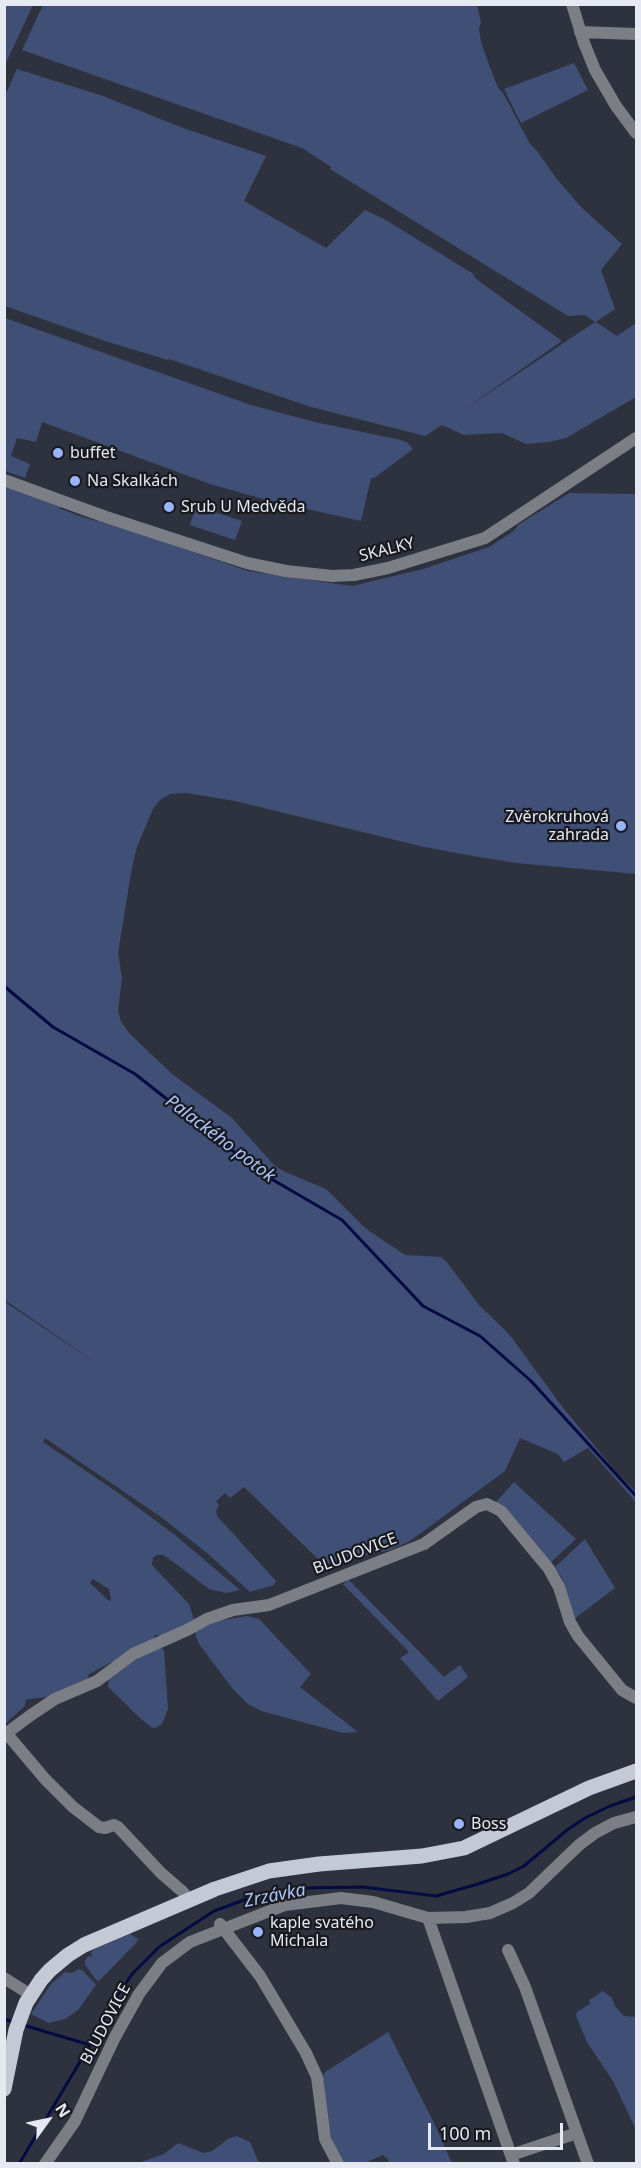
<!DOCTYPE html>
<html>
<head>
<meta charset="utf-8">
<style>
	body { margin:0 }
	#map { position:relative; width:641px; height:2168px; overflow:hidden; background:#2d323e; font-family:"Noto Sans",sans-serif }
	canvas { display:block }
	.frame { position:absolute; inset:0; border:6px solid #e6e9f1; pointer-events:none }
	.north { position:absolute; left:18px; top:2090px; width:60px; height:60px; -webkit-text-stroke:4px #181a1f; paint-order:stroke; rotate:57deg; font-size:16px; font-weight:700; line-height:24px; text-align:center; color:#e6e9f1 }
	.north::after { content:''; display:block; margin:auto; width:21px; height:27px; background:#e6e9f1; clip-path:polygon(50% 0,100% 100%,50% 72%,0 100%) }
	.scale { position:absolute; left:428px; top:2123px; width:135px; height:27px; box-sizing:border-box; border:3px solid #e6e9f1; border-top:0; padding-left:8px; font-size:18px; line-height:21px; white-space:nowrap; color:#e6e9f1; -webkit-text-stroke:4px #181a1f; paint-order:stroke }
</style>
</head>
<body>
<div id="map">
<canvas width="641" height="2168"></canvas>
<div class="frame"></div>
<div class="north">N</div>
<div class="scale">100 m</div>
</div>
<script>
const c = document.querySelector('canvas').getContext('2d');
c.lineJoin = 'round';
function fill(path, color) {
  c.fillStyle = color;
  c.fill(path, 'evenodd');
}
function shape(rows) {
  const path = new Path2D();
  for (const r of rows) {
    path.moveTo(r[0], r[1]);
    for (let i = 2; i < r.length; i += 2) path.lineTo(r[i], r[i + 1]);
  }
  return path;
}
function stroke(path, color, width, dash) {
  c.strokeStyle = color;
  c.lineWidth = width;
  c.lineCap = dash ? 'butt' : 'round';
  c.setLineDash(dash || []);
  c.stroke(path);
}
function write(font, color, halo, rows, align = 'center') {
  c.font = font + ' "Noto Sans",sans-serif';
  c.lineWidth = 4.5;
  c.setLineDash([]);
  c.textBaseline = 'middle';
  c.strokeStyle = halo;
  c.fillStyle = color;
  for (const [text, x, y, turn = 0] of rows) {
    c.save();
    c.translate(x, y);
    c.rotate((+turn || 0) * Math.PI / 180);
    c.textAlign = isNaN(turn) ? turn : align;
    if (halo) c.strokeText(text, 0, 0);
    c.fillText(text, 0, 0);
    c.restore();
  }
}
const green = shape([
	[5,4,33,5,5,65,4,5],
	[43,5,477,5,481,22,479,28,481,42,489,65,498,88,503,93,530,144,537,151,556,178,581,207,622,244,601,270,615,309,596,322,617,336,636,323,636,397,566,438,549,442,526,444,502,433,464,435,442,425,425,436,311,407,169,359,168,360,105,341,5,306,5,95,17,69,103,96,183,128,266,156,244,201,326,248,365,210,384,219,472,273,476,279,562,341,462,411,595,322,585,315,568,316,330,169,331,167,302,148,22,50],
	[574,63,588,90,521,123,504,89],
	[5,318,251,405,315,422,401,440,408,443,413,449,374,478,371,478,361,521,270,501,210,484,42,422,36,442,17,438,11,456,30,464,25,478,5,471],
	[4,480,66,502,59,508,79,516,136,532,248,571,352,586,423,569,489,547,514,531,518,525,569,493,636,494,636,874,516,863,467,855,420,846,235,801,186,793,170,794,160,800,153,809,137,847,132,867,118,953,122,978,118,1010,121,1022,129,1033,172,1074,232,1118,273,1164,283,1171,326,1189,365,1228,405,1255,441,1257,446,1261,479,1305,509,1334,561,1405,593,1444,616,1472,636,1492,636,1502,588,1448,564,1462,558,1454,520,1438,505,1471,410,1541,390,1550,364,1556,357,1553,324,1565,244,1487,230,1498,225,1493,216,1501,219,1505,216,1511,217,1516,276,1581,274,1585,250,1592,207,1553,161,1517,45,1438,43,1442,117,1492,175,1535,240,1590,226,1593,209,1589,172,1561,163,1555,157,1555,153,1558,152,1565,189,1604,194,1620,159,1638,159,1635,155,1635,153,1640,89,1674,88,1678,49,1697,28,1699,25,1701,25,1706,5,1724,5,1302,99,1365,5,1300],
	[93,1579,109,1589,111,1599,109,1601,90,1583],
	[196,506,242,521,235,540,190,525],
	[514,1482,576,1539,550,1563,496,1502],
	[585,1539,615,1588,574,1619,562,1578,555,1567],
	[349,1580,444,1677,460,1665,468,1677,438,1701,400,1658,409,1652,343,1584],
	[247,1616,259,1619,311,1674,300,1687,358,1732,343,1733,261,1711,248,1704,232,1688,199,1644,195,1633,198,1629,218,1621],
	[160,1645,164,1651,168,1709,162,1724,155,1728,151,1727,140,1718,108,1687,109,1677,127,1663],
	[130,1934,138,1939,136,1943,98,1982,85,1965,85,1961,88,1956,92,1957,91,1952,97,1948],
	[79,1969,83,1971,96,1985,78,2010,65,2019,49,2023,31,2014,51,1984,65,1972,72,1973],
	[603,1991,612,1998,615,2006,624,2016,636,2017,636,2130,613,2081,587,2042,576,2016,577,2012,590,2004,589,2000],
	[388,2032,436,2127,452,2163,389,2163,388,2159,383,2155,365,2163,342,2163,333,2145,325,2105,323,2077,325,2072],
	[237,2136,250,2142,259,2163,138,2163,164,2154,178,2143,203,2153,212,2151,228,2139]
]);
const stream = shape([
	[4,986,53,1027,135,1074,261,1173,342,1220,423,1306,480,1336,531,1381,636,1496],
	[4,2019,14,2022],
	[23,2025,90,2045],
	[19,2164,90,2045,114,2000,133,1973,159,1947,214,1911,255,1896,298,1888,363,1887,436,1896,478,1884,508,1874,524,1866,567,1830,585,1818,610,1806,636,1797]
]);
const minor = shape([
	[572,4,584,43,595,70,616,106,636,133],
	[580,32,636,34],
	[4,480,103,516,247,563,286,571,332,576,354,575,388,568,485,538,636,438],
	[7,1734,45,1779,73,1807,99,1827,105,1828,114,1825,118,1827,161,1873,183,1892,189,1900],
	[4,1735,31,1715,55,1699,97,1681,133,1654,187,1630,207,1619,233,1610,269,1605,424,1544,476,1507,487,1504,501,1511,549,1569,559,1587,570,1622,578,1636,622,1690,636,1698],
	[428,1918,514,2164],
	[220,1924,260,1976,306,2053,317,2077,325,2139,338,2164],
	[508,1950,525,1987,588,2164],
	[4,1978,31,1995],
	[511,2155,577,2133],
	[45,2164,75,2121,115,2037,139,1994,162,1963,190,1942,285,1905,341,1898,373,1902,428,1918,466,1917,490,1913,513,1903,529,1893,579,1845,595,1833,614,1823,636,1817]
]);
const major = shape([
	[4,2089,16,2030,26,2003,41,1980,50,1970,68,1955,84,1945,215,1889,269,1871,319,1864,422,1856,464,1848,589,1788,636,1771]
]);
const markers = [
	[58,453,6,"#98b5fd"],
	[75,481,6,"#98b5fd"],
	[169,507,6,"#98b5fd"],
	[621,826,6,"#98b5fd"],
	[459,1824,6,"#98b5fd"],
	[258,1932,6,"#98b5fd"]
];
const poiNames = [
	["buffet",70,453],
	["Na Skalkách",87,481],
	["Srub U Medvěda",181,507],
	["Zvěrokruhová",609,817,"right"],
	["zahrada",609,835,"right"],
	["Boss",471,1824],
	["kaple svatého",270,1923],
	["Michala",270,1941]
];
const streetNames = [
	["SKALKY",387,550,-14],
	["BLUDOVICE",355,1554,-21],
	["BLUDOVICE",106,2024,-62]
];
const waterNames = [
	["Palackého potok",220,1139,37],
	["Zrzávka",275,1896,-11]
];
fill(green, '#404f76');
stroke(stream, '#040b43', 3);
stroke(minor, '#7b7e84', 12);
stroke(major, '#c4c9d6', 15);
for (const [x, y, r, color] of markers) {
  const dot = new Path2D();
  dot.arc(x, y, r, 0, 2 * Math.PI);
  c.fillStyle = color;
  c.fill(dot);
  stroke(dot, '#181a1f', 2);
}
write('16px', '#e6e9f1', '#181a1f', poiNames, 'left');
write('16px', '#e6e9f1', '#181a1f', streetNames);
write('italic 18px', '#acc3f9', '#181a1f', waterNames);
</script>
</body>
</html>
